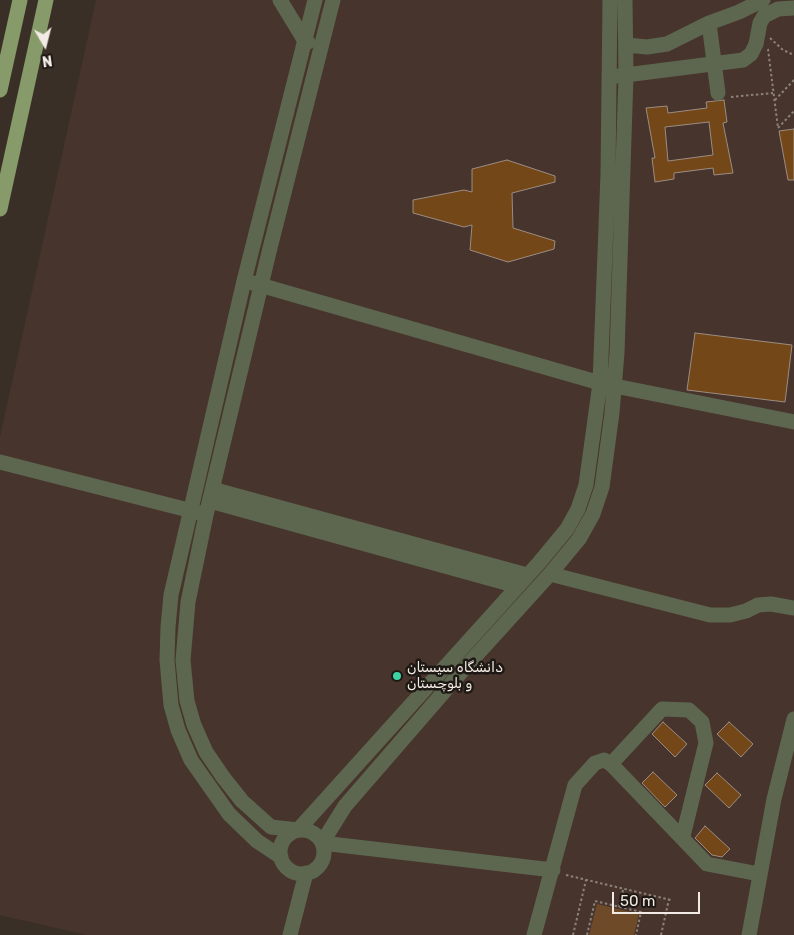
<!DOCTYPE html>
<html>
<head>
<meta charset="utf-8">
<style>
	body { margin:0 }
	#map { position:relative; width:794px; height:935px; overflow:hidden; background:#3a2f26; font-family:Rubik,sans-serif }
	canvas { display:block }
	.north { position:absolute; left:20px; top:20px; width:50px; height:50px; -webkit-text-stroke:4px #1e1814; paint-order:stroke; rotate:172deg; font-size:14px; font-weight:700; line-height:20px; text-align:center; color:#f2eae4 }
	.north::after { content:''; display:block; margin:auto; width:18px; height:22px; background:#f2eae4; clip-path:polygon(50% 0,100% 100%,50% 72%,0 100%) }
	.scale { position:absolute; left:612px; top:892px; width:88px; height:22px; box-sizing:border-box; border:2px solid #f2eae4; border-top:0; padding-left:6px; font-size:15px; line-height:18px; white-space:nowrap; color:#f2eae4; -webkit-text-stroke:4px #1e1814; paint-order:stroke }
</style>
</head>
<body>
<div id="map">
<canvas width="794" height="935"></canvas>
<div class="north">N</div>
<div class="scale">50 m</div>
</div>
<script>
const c = document.querySelector('canvas').getContext('2d');
c.lineJoin = 'round';
function fill(path, color) {
  c.fillStyle = color;
  c.fill(path, 'evenodd');
}
function shape(rows) {
  const path = new Path2D();
  for (const r of rows) {
    if (r.length === 3) {
      path.moveTo(r[0] + r[2], r[1]);
      path.arc(r[0], r[1], r[2], 0, 2 * Math.PI);
      continue;
    }
    path.moveTo(r[0], r[1]);
    for (let i = 2; i < r.length; i += 2) path.lineTo(r[i], r[i + 1]);
  }
  return path;
}
function stroke(path, color, width, dash) {
  c.strokeStyle = color;
  c.lineWidth = width;
  c.lineCap = dash ? 'butt' : 'round';
  c.setLineDash(dash || []);
  c.stroke(path);
}
function write(font, color, halo, rows, align = 'center') {
  c.font = font + ' Rubik,Vazirmatn,sans-serif';
  c.lineWidth = 5;
  c.setLineDash([]);
  c.textBaseline = 'middle';
  c.strokeStyle = halo;
  c.fillStyle = color;
  for (const [text, x, y, turn = 0] of rows) {
    c.save();
    c.translate(x, y);
    c.rotate((+turn || 0) * Math.PI / 180);
    c.textAlign = isNaN(turn) ? turn : align;
    if (halo) c.strokeText(text, 0, 0);
    c.fillText(text, 0, 0);
    c.restore();
  }
}
const education = shape([
	[96,0,794,0,794,935,87,935,0,915,0,437]
]);
const green = shape([
	[597,904,639,914,634,935,589,935]
]);
const building = shape([
	[724,100,727,122,723,123,733,173,714,175,713,168,674,173,674,179,655,182,652,158,655,158,646,108,667,106,668,113,707,108,706,102,724,100],
	[709,122,713,155,668,161,665,127,709,122],
	[794,129,794,180,788,180,779,131,794,129],
	[507,160,555,176,555,182,512,193,513,228,555,241,554,249,508,262,470,250,472,225,464,227,413,213,413,200,464,190,472,192,472,169,507,160],
	[695,333,792,345,785,402,687,390,695,333],
	[663,722,687,744,675,757,652,734,663,722],
	[729,722,753,744,741,757,717,734,729,722],
	[653,772,677,795,665,807,642,783,653,772],
	[717,773,741,795,729,808,705,785,717,773],
	[705,826,730,849,722,857,712,855,695,838,705,826]
]);
const path = shape([
	[770,38,783,50,794,55],
	[768,49,778,128],
	[731,97,773,93],
	[775,100,794,80],
	[778,128,794,111],
	[566,875,671,900],
	[619,907,623,890],
	[573,935,586,880],
	[587,935,595,901,641,912,636,935],
	[661,935,669,899]
]);
const minor = shape([
	[280,0,305,41,308,42],
	[333,0,269,252,206,515,188,602,183,660,187,701,194,725,206,752,223,777,242,801,271,827,298,830,538,564,567,529,578,509,586,485,600,383,608,174,610,0],
	[709,23,718,93],
	[626,45,647,47,667,44,709,23,739,12,763,0],
	[618,76,743,60,751,54,756,44,760,23,764,16,778,9,794,8],
	[253,283,600,383,794,422],
	[0,462,200,513],
	[212,489,527,575],
	[210,501,517,586],
	[550,574,710,615,730,615,746,611,758,605,771,604,794,608],
	[611,764,707,864,759,874],
	[302,852,22],
	[281,857,257,841,229,814,191,760,178,730,171,705,167,660,168,627,171,595,244,281,315,0],
	[553,870,322,843,345,806,462,671,550,574,579,539,593,514,602,487,612,413,617,353,626,76,625,0],
	[290,935,306,873],
	[534,935,575,785,595,763,604,760,611,764,662,709,689,710,702,722,706,743,683,836],
	[749,935,774,799,794,719]
]);
const major = shape([
	[0,90,20,0],
	[0,209,46,0]
]);
const markers = [
	[397,676,5,"#3cd4a4"]
];
const poiNames = [
	["دانشگاه سیستان",407,668],
	["و بلوچستان",407,684]
];
fill(education, '#47342d');
fill(green, '#6e4a29');
fill(building, '#744718');
stroke(building, '#9b8d82', 1);
stroke(path, '#8b827a', 2, [2.5, 2.5]);
stroke(minor, '#5d674f', 15);
stroke(major, '#879a69', 15);
for (const [x, y, r, color] of markers) {
  const dot = new Path2D();
  dot.arc(x, y, r, 0, 2 * Math.PI);
  c.fillStyle = color;
  c.fill(dot);
  stroke(dot, '#1e1814', 2);
}
write('14px', '#f2eae4', '#1e1814', poiNames, 'left');
</script>
</body>
</html>
